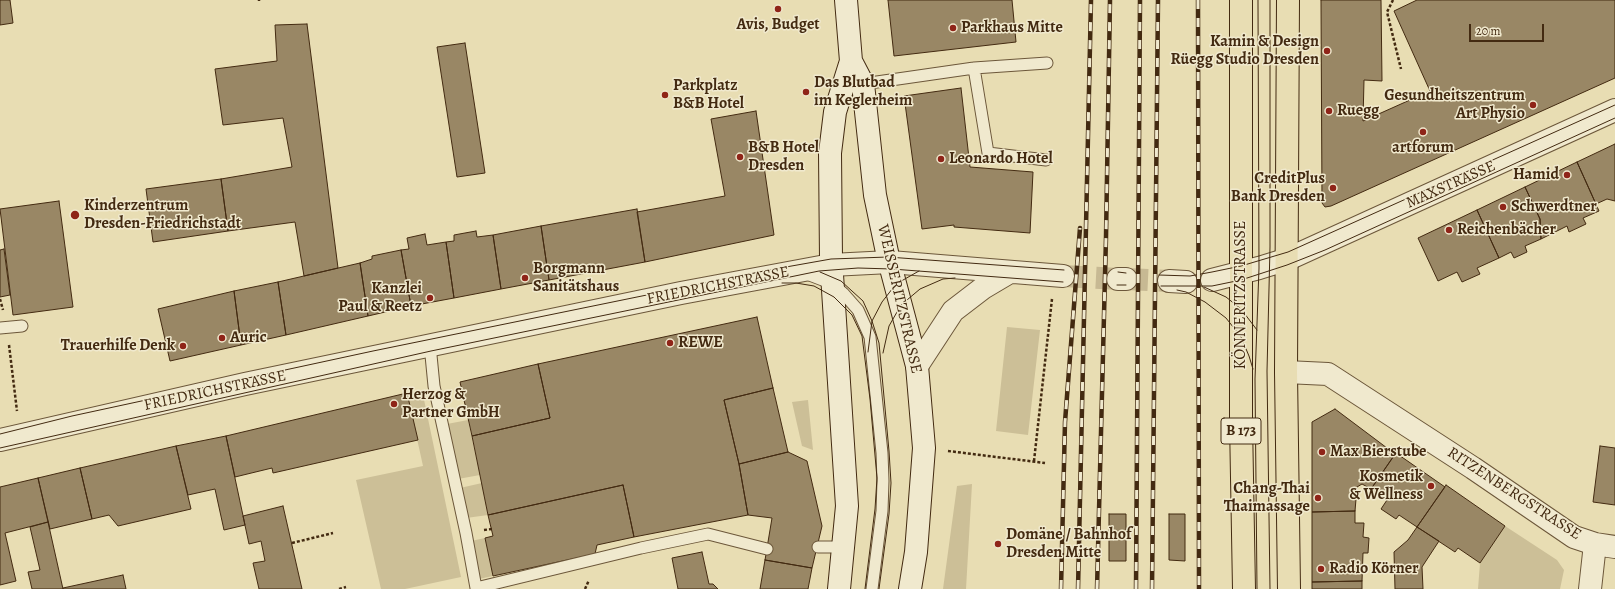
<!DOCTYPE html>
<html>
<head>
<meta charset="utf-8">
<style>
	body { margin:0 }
	#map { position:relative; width:1615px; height:589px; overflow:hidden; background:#e8ddb3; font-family:Alegreya,serif }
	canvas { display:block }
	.scale { position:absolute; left:1469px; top:24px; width:75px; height:18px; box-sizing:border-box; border:2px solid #432a11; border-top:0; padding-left:5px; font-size:12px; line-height:14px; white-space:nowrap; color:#432a11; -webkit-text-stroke:3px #f0e9ce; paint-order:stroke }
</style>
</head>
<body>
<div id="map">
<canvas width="1615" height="589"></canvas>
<div class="scale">20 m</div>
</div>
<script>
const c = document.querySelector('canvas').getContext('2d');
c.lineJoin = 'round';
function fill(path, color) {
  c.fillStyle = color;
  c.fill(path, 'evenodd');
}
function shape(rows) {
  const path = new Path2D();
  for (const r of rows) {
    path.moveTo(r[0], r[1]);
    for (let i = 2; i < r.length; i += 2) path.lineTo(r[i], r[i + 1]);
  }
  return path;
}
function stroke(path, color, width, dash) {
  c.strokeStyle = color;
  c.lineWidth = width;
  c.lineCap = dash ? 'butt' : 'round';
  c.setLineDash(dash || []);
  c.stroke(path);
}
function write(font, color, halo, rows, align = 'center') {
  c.font = font + ' Alegreya,serif';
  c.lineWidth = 3;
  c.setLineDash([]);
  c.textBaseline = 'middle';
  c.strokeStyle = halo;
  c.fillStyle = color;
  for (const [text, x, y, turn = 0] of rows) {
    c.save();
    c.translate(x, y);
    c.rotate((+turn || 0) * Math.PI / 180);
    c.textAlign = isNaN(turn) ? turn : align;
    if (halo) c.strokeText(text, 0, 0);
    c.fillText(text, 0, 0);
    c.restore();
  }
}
const green = shape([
	[1007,327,1040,330,1028,435,996,431],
	[422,390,461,577,405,589,381,589,356,480,423,466,407,393],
	[808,400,813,450,802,446,792,402],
	[468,420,480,475,458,479,447,424],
	[482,483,488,515,466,518,460,488],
	[972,484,966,589,943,589,957,486],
	[1505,526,1557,560,1564,570,1560,589,1478,589,1480,563],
	[485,538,493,576,479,579,471,541]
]);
const building = shape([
	[0,0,10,0,13,23,0,25,0,0],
	[888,0,1012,0,1016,42,894,56,888,0],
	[1321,0,1381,0,1382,81,1364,80,1363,121,1430,91,1394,11,1417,0,1615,0,1615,78,1331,206,1325,207,1322,203,1321,0],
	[307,24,338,268,304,276,295,222,228,231,221,179,292,167,283,118,223,125,215,69,277,61,275,25,307,24],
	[465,43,485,173,457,177,437,47,465,43],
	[961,88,970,167,1033,172,1030,233,954,227,954,225,922,229,904,96,961,88],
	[756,111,774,235,645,262,637,212,725,196,711,119,756,111],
	[1615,144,1615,201,1607,199,1596,204,1577,162,1615,144],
	[1577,162,1599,211,1583,218,1586,224,1569,232,1567,226,1541,239,1540,219,1525,187,1577,162],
	[221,179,228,231,153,242,146,189,221,179],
	[1525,187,1540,219,1541,239,1525,246,1527,252,1514,258,1511,252,1499,258,1477,210,1525,187],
	[59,201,73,307,13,315,0,209,59,201],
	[637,209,645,262,549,280,541,226,637,209],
	[1477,210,1499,258,1477,268,1480,274,1462,282,1457,272,1438,281,1418,238,1477,210],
	[541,226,549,280,501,289,493,235,541,226],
	[476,231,477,237,493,235,501,289,454,298,446,242,454,241,454,235,476,231],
	[425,234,427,245,446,242,454,298,411,306,401,250,409,249,407,238,425,234],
	[4,249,10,295,0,297,0,250,4,249],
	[401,250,411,306,368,316,360,263,372,259,372,256,401,250],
	[360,263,368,316,286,335,278,282,360,263],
	[278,282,286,335,241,345,234,291,278,282],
	[234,291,241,345,170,361,158,309,234,291],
	[757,317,773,388,724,400,739,464,748,515,634,537,623,485,488,515,472,436,550,418,538,364,757,317],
	[538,364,550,418,472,436,460,382,538,364],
	[773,388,788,452,739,464,724,400,773,388],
	[407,393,418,440,273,473,272,468,235,477,226,436,407,393],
	[1335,409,1395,454,1371,489,1362,484,1357,487,1355,511,1312,512,1312,422,1335,409],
	[226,436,245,525,224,530,215,489,188,495,176,446,226,436],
	[176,446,191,509,118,526,109,515,92,519,80,468,176,446],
	[1600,446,1615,448,1615,505,1593,502,1600,446],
	[788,452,807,461,822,526,812,568,765,560,772,518,748,515,739,464,788,452],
	[1396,453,1445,487,1417,527,1399,515,1396,519,1381,509,1387,500,1371,489,1396,453],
	[80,468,92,519,50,529,38,478,80,468],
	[38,478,48,522,5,533,16,581,0,585,0,487,38,478],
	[623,485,634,537,597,545,595,554,493,576,485,538,493,536,488,515,623,485],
	[1446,485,1505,526,1480,563,1458,548,1455,552,1417,527,1446,485],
	[283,506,302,589,259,589,253,563,265,561,261,541,249,544,243,516,283,506],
	[1355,511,1355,523,1364,523,1363,537,1369,538,1368,553,1363,553,1362,581,1312,582,1312,512,1355,511],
	[1109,514,1126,514,1126,561,1109,561,1109,514],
	[1169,514,1185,514,1185,561,1169,560,1169,514],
	[48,522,63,589,32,589,28,572,40,570,30,527,48,522],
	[1417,527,1439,541,1422,567,1423,589,1395,589,1394,552,1408,540,1417,527],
	[702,552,709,584,713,584,718,589,678,589,672,558,702,552],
	[765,560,812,568,808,589,760,589,765,560],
	[123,575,126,589,63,589,63,588,123,575],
	[1362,581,1362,589,1312,589,1312,582,1362,581]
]);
const minorTunnel = shape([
	[1063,276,1118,279],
	[1126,279,1169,281]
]);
const path = shape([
	[259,0,259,1],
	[1393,0,1387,12,1401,69],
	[0,299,3,310],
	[9,345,17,411],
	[948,451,1045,463],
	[1034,461,1052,299],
	[484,530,492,529],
	[292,543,333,533],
	[339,589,346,587],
	[585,589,589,580]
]);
const service = shape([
	[974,68,988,153,1046,160],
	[863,84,974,68,1047,63],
	[807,274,833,284,843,293,858,310,870,337,882,453,883,481,882,511,872,589],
	[0,328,22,326],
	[430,345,434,386,466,533,476,588,641,548,708,534,767,549],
	[818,547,844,547]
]);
const minor = shape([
	[1118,279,1126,279],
	[1212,280,1259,268,1288,259],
	[1169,281,1186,282],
	[917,366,953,311,983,288,1010,272],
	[1286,372,1328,374,1473,468,1574,537,1595,544,1615,547],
	[0,440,245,384,681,293,831,265,890,262,1063,276],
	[1590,589,1595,544]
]);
const tertiary = shape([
	[1288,259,1615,110]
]);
const secondary = shape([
	[851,61,863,84,875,195,888,257,917,366,924,448,916,552,910,589],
	[839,589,847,506,831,259,830,153,835,112,851,61,846,0]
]);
const primary = shape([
	[1241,0,1241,422,1244,589],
	[1288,0,1286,372,1289,589]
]);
const tram = shape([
	[1270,0,1270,247,1267,371,1270,589],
	[820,272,841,281,863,301,872,321,879,343,889,451,891,483,889,514,879,589],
	[1118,272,1126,273],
	[1159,275,1190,276,1212,272,1241,266,1288,252,1615,105],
	[782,283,796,283,814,286,834,297,852,315,862,336,870,399,877,478,875,509,865,589],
	[1117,285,1126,285],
	[1161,286,1212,286,1241,280,1287,265,1325,250,1615,118],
	[1204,287,1226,297,1241,309,1257,330],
	[1177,290,1186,292,1205,302,1226,318,1241,337,1249,356,1253,369],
	[868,352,872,321,882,302,896,284,919,271],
	[883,353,889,326,901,305,920,289,943,279,955,278],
	[0,434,72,416,373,351,769,270,831,259,888,257,1064,270],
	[0,448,431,351,819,271,858,268,892,269,1063,282],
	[1257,589,1255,379,1259,268,1258,0]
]);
const rail = shape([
	[1198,0,1199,589],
	[1061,589,1065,422,1080,228],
	[1078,589,1091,0],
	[1097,589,1106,237,1110,0],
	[1136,589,1140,0],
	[1152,589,1158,0]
]);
const markers = [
	[778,9,4,"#8f2418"],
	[953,28,4,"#8f2418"],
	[1327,51,4,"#8f2418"],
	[806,92,4,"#8f2418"],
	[665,95,4,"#8f2418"],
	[1533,105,4,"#8f2418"],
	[1329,111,4,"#8f2418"],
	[1423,132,4,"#8f2418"],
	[740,157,4,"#8f2418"],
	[941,159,4,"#8f2418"],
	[1567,175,4,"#8f2418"],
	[1333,188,4,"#8f2418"],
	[1503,207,4,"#8f2418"],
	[75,215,5,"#8f2418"],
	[1449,230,4,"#8f2418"],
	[525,278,4,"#8f2418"],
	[430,298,4,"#8f2418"],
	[222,338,4,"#8f2418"],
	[670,343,4,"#8f2418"],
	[183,346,4,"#8f2418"],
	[394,404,4,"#8f2418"],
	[1322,452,4,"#8f2418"],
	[1431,486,4,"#8f2418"],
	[1318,498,4,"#8f2418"],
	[998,544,4,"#8f2418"],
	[1321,569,4,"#8f2418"]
];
const shields = [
	[1241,431,40]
];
const shieldNames = [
	["B 173",1241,431]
];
const poiNames = [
	["Avis, Budget",778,25,"center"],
	["Parkhaus Mitte",961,28],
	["Kamin & Design",1319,42,"right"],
	["Rüegg Studio Dresden",1319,60,"right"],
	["Das Blutbad",814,83],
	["im Keglerheim",814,101],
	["Parkplatz",673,86],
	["B&B Hotel",673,104],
	["Gesundheitszentrum",1525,96,"right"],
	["Art Physio",1525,114,"right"],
	["Ruegg",1337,111],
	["B&B Hotel",748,148],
	["Dresden",748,166],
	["artforum",1423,148,"center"],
	["Leonardo Hotel",949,159],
	["Hamid",1559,175,"right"],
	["CreditPlus",1325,179,"right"],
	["Bank Dresden",1325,197,"right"],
	["Kinderzentrum",84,206],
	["Dresden-Friedrichstadt",84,224],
	["Schwerdtner",1511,207],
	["Reichenbächer",1457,230],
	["Borgmann",533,269],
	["Sanitätshaus",533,287],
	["Kanzlei",422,289,"right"],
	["Paul & Reetz",422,307,"right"],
	["Auric",230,338],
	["REWE",678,343],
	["Trauerhilfe Denk",175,346,"right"],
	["Herzog &",402,395],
	["Partner GmbH",402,413],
	["Max Bierstube",1330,452],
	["Kosmetik",1423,477,"right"],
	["& Wellness",1423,495,"right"],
	["Chang-Thai",1310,489,"right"],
	["Thaimassage",1310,507,"right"],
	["Domäne / Bahnhof",1006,535],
	["Dresden Mitte",1006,553],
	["Radio Körner",1329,569]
];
const streetNames = [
	["MAXSTRASSE",1451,185,-24],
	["FRIEDRICHSTRASSE",718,286,-11],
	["KÖNNERITZSTRASSE",1241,295,-90],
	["WEISSERITZSTRASSE",899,299,77],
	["FRIEDRICHSTRASSE",215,391,-12],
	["RITZENBERGSTRASSE",1514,494,33]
];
fill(green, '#ccbf97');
fill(building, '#998765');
stroke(building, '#432a11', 1);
stroke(minorTunnel, '#c7b993', 22, [22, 11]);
stroke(service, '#6c573a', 13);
stroke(minor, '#6c573a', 24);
stroke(tertiary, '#6c573a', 24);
stroke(secondary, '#432a11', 24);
stroke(primary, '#432a11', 24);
stroke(path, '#432a11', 2.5, [3, 2]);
stroke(service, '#f0e9ce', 11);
stroke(minor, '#f0e9ce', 22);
stroke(tertiary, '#f0e9ce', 22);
stroke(secondary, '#f0e9ce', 22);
stroke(primary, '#e8ddb3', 22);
stroke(tram, '#432a11', 1);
stroke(rail, '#432a11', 4.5);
stroke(rail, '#f0e9ce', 3, [9]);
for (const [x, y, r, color] of markers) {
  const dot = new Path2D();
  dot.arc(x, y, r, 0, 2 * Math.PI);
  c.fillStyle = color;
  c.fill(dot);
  stroke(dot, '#f0e9ce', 1.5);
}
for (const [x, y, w] of shields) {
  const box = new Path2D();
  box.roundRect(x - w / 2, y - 13, w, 26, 3);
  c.fillStyle = '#f0e9ce';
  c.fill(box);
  stroke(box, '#432a11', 1);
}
write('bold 15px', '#432a11', null, shieldNames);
write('bold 16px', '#432a11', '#f0e9ce', poiNames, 'left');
write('16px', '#432a11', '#f0e9ce', streetNames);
</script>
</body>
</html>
